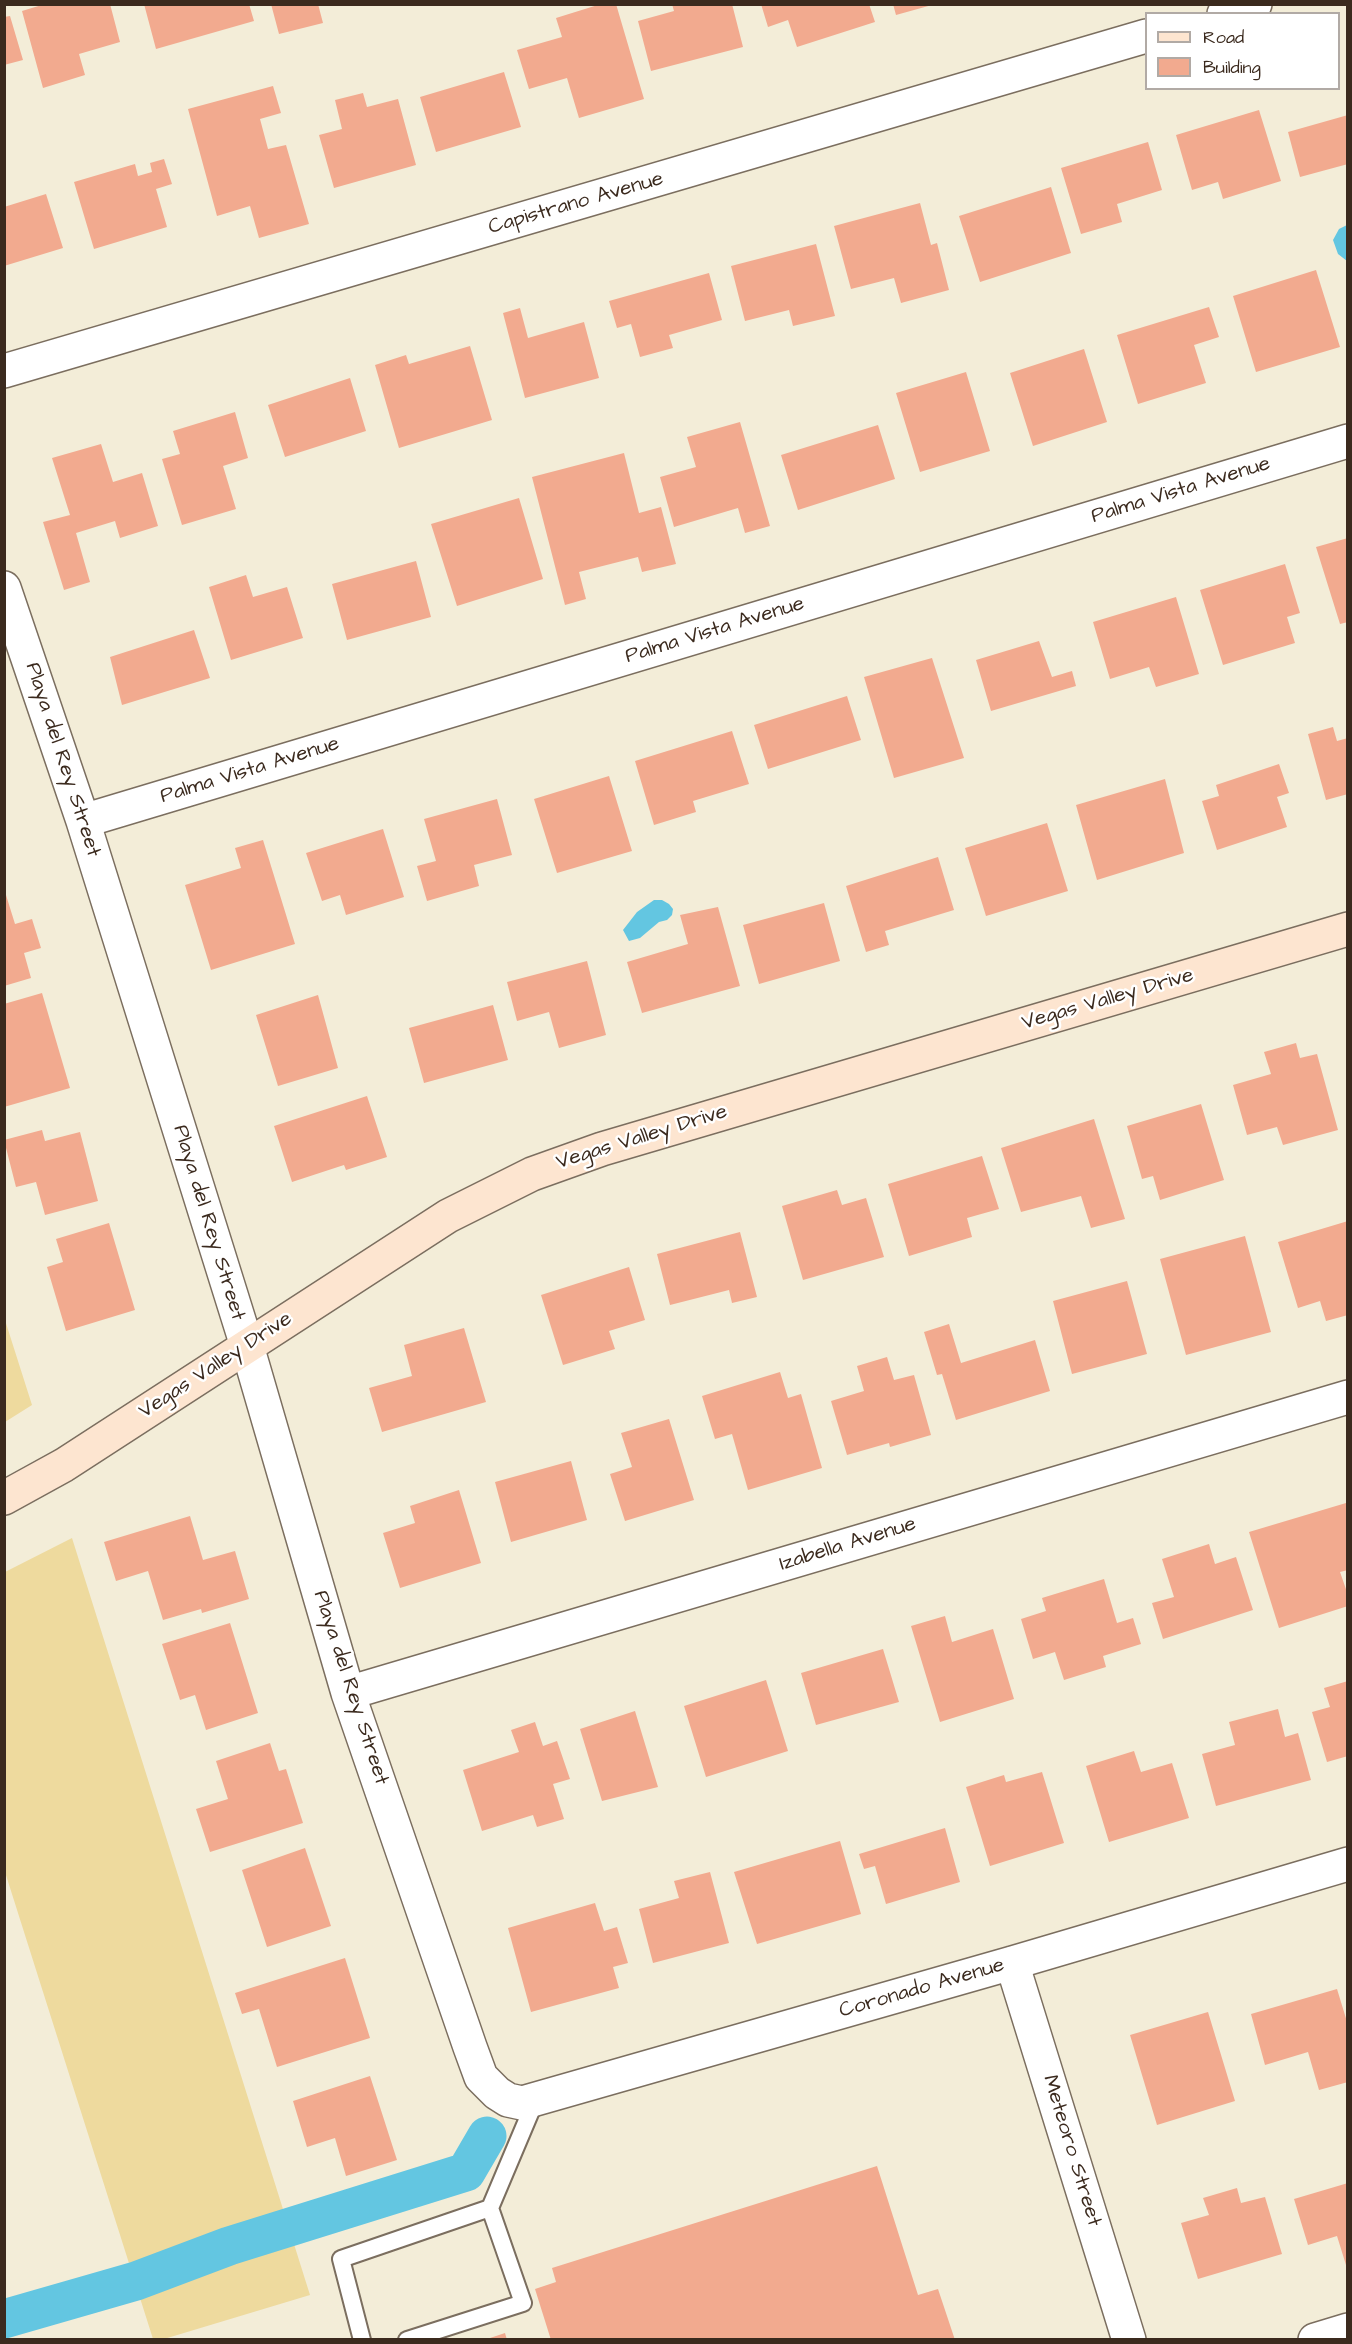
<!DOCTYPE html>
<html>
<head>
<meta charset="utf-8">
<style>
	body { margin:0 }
	#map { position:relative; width:1352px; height:2344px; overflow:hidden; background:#f3edd8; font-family:"Architects Daughter",sans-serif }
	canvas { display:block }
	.frame { position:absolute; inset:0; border:6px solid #3b2a1e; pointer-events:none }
	.legend { position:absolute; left:1145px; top:12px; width:195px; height:78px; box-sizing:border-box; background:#fff; border:2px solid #b1aaa5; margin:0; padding:8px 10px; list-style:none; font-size:18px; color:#3b2a1e }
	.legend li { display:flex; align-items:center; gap:12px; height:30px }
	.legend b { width:30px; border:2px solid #b1aaa5 }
</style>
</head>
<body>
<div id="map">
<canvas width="1352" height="2344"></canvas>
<div class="frame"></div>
<ul class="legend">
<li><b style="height:8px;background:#fde5d0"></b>Road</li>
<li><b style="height:16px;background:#f2aa8f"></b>Building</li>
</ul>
</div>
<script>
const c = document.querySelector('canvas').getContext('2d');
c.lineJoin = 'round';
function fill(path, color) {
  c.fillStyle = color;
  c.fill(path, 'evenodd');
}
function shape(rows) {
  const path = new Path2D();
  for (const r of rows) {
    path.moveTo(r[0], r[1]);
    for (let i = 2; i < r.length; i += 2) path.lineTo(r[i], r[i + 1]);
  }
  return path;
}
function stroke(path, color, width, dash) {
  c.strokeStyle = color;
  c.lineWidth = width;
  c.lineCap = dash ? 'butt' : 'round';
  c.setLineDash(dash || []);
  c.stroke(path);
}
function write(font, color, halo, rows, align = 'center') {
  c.font = font + ' "Architects Daughter",sans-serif';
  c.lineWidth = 5;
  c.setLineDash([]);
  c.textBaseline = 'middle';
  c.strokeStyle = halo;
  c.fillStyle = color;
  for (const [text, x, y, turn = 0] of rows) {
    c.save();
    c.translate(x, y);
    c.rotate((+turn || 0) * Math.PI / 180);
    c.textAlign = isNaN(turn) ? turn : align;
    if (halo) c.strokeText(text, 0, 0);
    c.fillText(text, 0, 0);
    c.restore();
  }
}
const sand = shape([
	[4,1317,32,1405,5,1422,4,1422],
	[72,1538,310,2295,164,2339,153,2339,5,1872,5,1572]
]);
const water = shape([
	[1347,225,1348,225,1347,261,1338,254,1333,240,1339,229],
	[654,900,662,900,669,904,673,909,672,915,667,920,659,922,640,938,629,941,623,930,637,912]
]);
const canal = shape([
	[4,2319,136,2281,229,2246,466,2172,487,2136]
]);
const building = shape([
	[45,4,110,4,120,42,79,54,85,75,43,88,22,11],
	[144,4,249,4,254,21,156,49],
	[271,4,318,4,323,23,279,34],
	[601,4,616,4,644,99,579,118,567,78,529,89,517,50,562,37,556,18],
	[672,4,732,4,743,47,651,71,638,21,674,11],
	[761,4,869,4,875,22,797,47,788,20,768,27],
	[893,4,932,4,932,5,896,15],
	[10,16,23,60,4,65,4,17],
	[504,72,521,127,436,152,420,97],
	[273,86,281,113,260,119,268,149,286,145,309,224,259,238,250,206,217,216,188,109],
	[363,93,367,107,398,99,416,165,334,188,319,135,342,129,335,100],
	[1259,110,1281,181,1223,199,1218,182,1192,190,1176,135],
	[1348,115,1348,164,1300,177,1288,132],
	[1148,142,1162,190,1117,204,1122,222,1081,234,1061,168],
	[164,159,172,184,156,189,167,227,94,249,74,182,135,164,138,176,152,172,150,163],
	[1051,187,1071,253,980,282,959,216],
	[46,194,63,248,4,266,4,207],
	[920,203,931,245,937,243,949,290,901,303,894,278,851,289,834,226],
	[816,244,835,316,793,326,789,310,745,321,731,266],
	[1316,270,1340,347,1256,372,1233,296],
	[709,273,722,320,669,335,673,348,640,357,631,324,617,328,609,301],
	[1209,307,1219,337,1194,345,1206,383,1138,404,1117,335],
	[520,308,528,338,584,322,599,378,525,398,503,313],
	[470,346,492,420,399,448,375,365,406,355,409,364],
	[1084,349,1107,422,1033,446,1010,373],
	[966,372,990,451,920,472,896,393],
	[350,378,366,431,285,457,268,405],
	[235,412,248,458,223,466,236,509,182,525,162,459,180,454,173,431],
	[740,422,770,526,745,533,738,508,674,527,660,477,696,467,687,437],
	[878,425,895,479,798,510,781,455],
	[101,444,113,482,142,473,158,526,120,538,115,521,76,533,90,582,64,590,43,522,70,515,52,458],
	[624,453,639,513,661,507,676,564,642,572,638,557,579,572,586,599,565,605,532,477],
	[519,498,543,579,457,606,431,524],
	[1348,538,1348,622,1340,624,1316,547],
	[416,561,431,617,347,640,332,584],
	[1285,564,1300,613,1287,617,1295,643,1223,665,1200,590],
	[246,575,253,597,287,587,303,638,231,660,209,587],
	[1176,597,1199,674,1156,687,1149,667,1110,679,1093,622],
	[194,630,210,678,122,705,110,657],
	[1039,641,1052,677,1072,671,1076,686,991,711,976,660],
	[932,658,964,758,894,778,864,677],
	[847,696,861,740,768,769,754,725],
	[1333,727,1337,741,1348,738,1348,794,1326,800,1308,734],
	[732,731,749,784,693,801,696,812,654,825,635,761],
	[1279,764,1289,793,1277,797,1287,827,1217,850,1202,801,1219,796,1216,785],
	[609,776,632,851,557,873,534,799],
	[1165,779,1184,853,1097,880,1076,805],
	[497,799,512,855,474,865,479,886,427,901,417,866,436,861,424,819],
	[1047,823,1068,891,986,916,965,848],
	[383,829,404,897,346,915,340,895,322,901,306,853],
	[263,840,295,944,211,970,185,885,241,868,235,848],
	[938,857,954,910,885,931,889,945,866,952,846,886],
	[4,895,6,895,15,924,32,919,41,948,24,953,31,978,4,986],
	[824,903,840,961,759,984,743,925],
	[718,907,740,986,642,1013,627,962,688,944,680,915],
	[587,961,606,1035,559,1048,549,1012,517,1021,507,982],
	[42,993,70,1088,4,1107,4,1004],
	[318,995,338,1068,278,1086,256,1015],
	[493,1005,508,1060,424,1083,409,1028],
	[1296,1043,1300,1058,1317,1054,1338,1130,1283,1145,1277,1127,1247,1135,1233,1085,1271,1074,1264,1052],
	[367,1096,387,1157,346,1170,344,1165,292,1182,274,1126],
	[1201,1104,1224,1180,1160,1200,1153,1176,1142,1179,1127,1126],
	[1094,1119,1125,1219,1091,1228,1081,1196,1021,1212,1001,1148],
	[42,1130,45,1141,80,1132,98,1201,45,1215,36,1182,16,1187,4,1140],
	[982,1156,999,1209,967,1218,972,1237,909,1256,888,1184],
	[837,1190,842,1205,866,1198,884,1257,803,1280,782,1206],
	[1348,1221,1348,1315,1326,1321,1320,1301,1298,1308,1278,1242],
	[109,1223,135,1310,66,1331,47,1267,63,1262,56,1239],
	[740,1232,757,1297,732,1303,729,1290,670,1305,657,1254],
	[1245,1236,1271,1332,1186,1355,1160,1259],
	[629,1267,645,1320,609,1331,615,1349,563,1365,541,1295],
	[1127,1281,1147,1354,1072,1374,1053,1301],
	[949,1324,961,1363,1035,1340,1050,1391,956,1420,942,1374,937,1375,924,1332],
	[464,1328,486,1402,382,1432,369,1388,412,1376,404,1345],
	[887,1357,894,1380,914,1375,931,1435,890,1447,889,1443,847,1455,831,1401,864,1391,857,1366],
	[780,1372,788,1398,801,1394,822,1468,748,1490,732,1434,715,1439,702,1396],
	[669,1419,694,1500,625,1521,610,1474,632,1467,621,1433],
	[571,1461,587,1520,511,1542,495,1482],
	[459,1490,481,1563,400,1588,383,1533,415,1523,410,1506],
	[1346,1503,1348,1570,1340,1572,1348,1595,1348,1606,1279,1628,1249,1532],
	[190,1516,203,1560,235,1551,249,1599,202,1613,201,1609,163,1620,148,1571,116,1581,104,1542],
	[1209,1544,1215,1564,1236,1557,1253,1610,1163,1639,1152,1603,1174,1597,1162,1559],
	[1104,1579,1117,1623,1133,1618,1141,1644,1103,1656,1106,1667,1064,1680,1055,1652,1033,1659,1021,1619,1046,1611,1042,1598],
	[945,1616,952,1642,993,1629,1014,1699,940,1722,911,1626],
	[230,1623,258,1713,206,1730,195,1695,180,1700,162,1644],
	[883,1649,899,1702,816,1725,801,1673],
	[766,1680,788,1751,706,1777,684,1706],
	[1348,1681,1348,1756,1327,1762,1312,1712,1330,1707,1324,1688],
	[1278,1709,1285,1737,1298,1733,1311,1780,1216,1806,1202,1754,1235,1745,1229,1722],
	[635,1711,658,1787,602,1801,580,1729],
	[535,1722,543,1746,557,1741,570,1779,553,1784,564,1819,537,1827,533,1815,482,1831,463,1770,519,1752,511,1730],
	[270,1743,279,1771,286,1769,303,1823,210,1852,196,1809,228,1799,216,1761],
	[1134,1751,1141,1772,1172,1763,1189,1818,1109,1842,1086,1766],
	[1042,1772,1064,1843,990,1866,966,1787,1004,1775,1006,1782],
	[945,1828,960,1882,886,1904,875,1866,864,1869,859,1854],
	[840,1841,861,1914,757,1944,734,1872],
	[305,1848,331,1926,267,1947,242,1870],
	[710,1872,729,1943,653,1963,639,1909,679,1898,674,1881],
	[595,1903,604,1931,617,1927,628,1963,613,1967,619,1988,531,2012,508,1928],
	[345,1958,370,2038,277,2067,259,2009,242,2014,235,1993],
	[1337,1989,1348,2025,1348,2082,1319,2090,1308,2052,1265,2065,1251,2014],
	[1208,2012,1235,2101,1157,2125,1130,2035],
	[370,2076,397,2160,346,2176,335,2138,307,2147,293,2101],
	[877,2166,918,2295,938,2289,955,2340,551,2340,535,2289,556,2282,552,2268],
	[1348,2183,1348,2265,1346,2265,1337,2236,1308,2245,1294,2199],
	[1237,2188,1241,2203,1265,2197,1282,2254,1198,2279,1181,2223,1209,2215,1203,2198],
	[505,2333,507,2340,487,2340,487,2339]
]);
const lane = shape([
	[362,2340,341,2259,490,2208],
	[407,2340,523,2303,490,2208,536,2099]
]);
const street = shape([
	[1224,14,1255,4],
	[4,371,1146,36],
	[4,588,83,821,247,1346,348,1693,470,2047,481,2077,497,2093,508,2100,522,2103,1012,1963,1348,1864],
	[83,821,1348,441],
	[348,1693,1348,1397],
	[1012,1963,1129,2340],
	[1315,2340,1348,2330]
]);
const secondary = shape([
	[4,1498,64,1465,448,1216,532,1174,602,1149,1348,929]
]);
const streetNames = [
	["Capistrano Avenue",576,204,-16],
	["Palma Vista Avenue",1181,491,-17],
	["Palma Vista Avenue",715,631,-17],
	["Playa del Rey Street",62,760,72],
	["Palma Vista Avenue",250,771,-17],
	["Vegas Valley Drive",1108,1000,-16],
	["Vegas Valley Drive",642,1138,-17],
	["Playa del Rey Street",208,1223,73],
	["Vegas Valley Drive",216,1366,-33],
	["Izabella Avenue",848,1545,-17],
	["Playa del Rey Street",350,1688,72],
	["Coronado Avenue",922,1989,-16],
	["Meteoro Street",1071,2151,73]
];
fill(sand, '#eeda9e');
fill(water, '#63c6e1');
stroke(canal, '#63c6e1', 39);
fill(building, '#f2aa8f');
stroke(lane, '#7b6e5f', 20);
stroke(street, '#7b6e5f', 36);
stroke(secondary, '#7b6e5f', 36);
stroke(lane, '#fff', 16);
stroke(street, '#fff', 33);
stroke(secondary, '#fde5d0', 33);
write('21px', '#3b2a1e', '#fff', streetNames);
</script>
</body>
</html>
